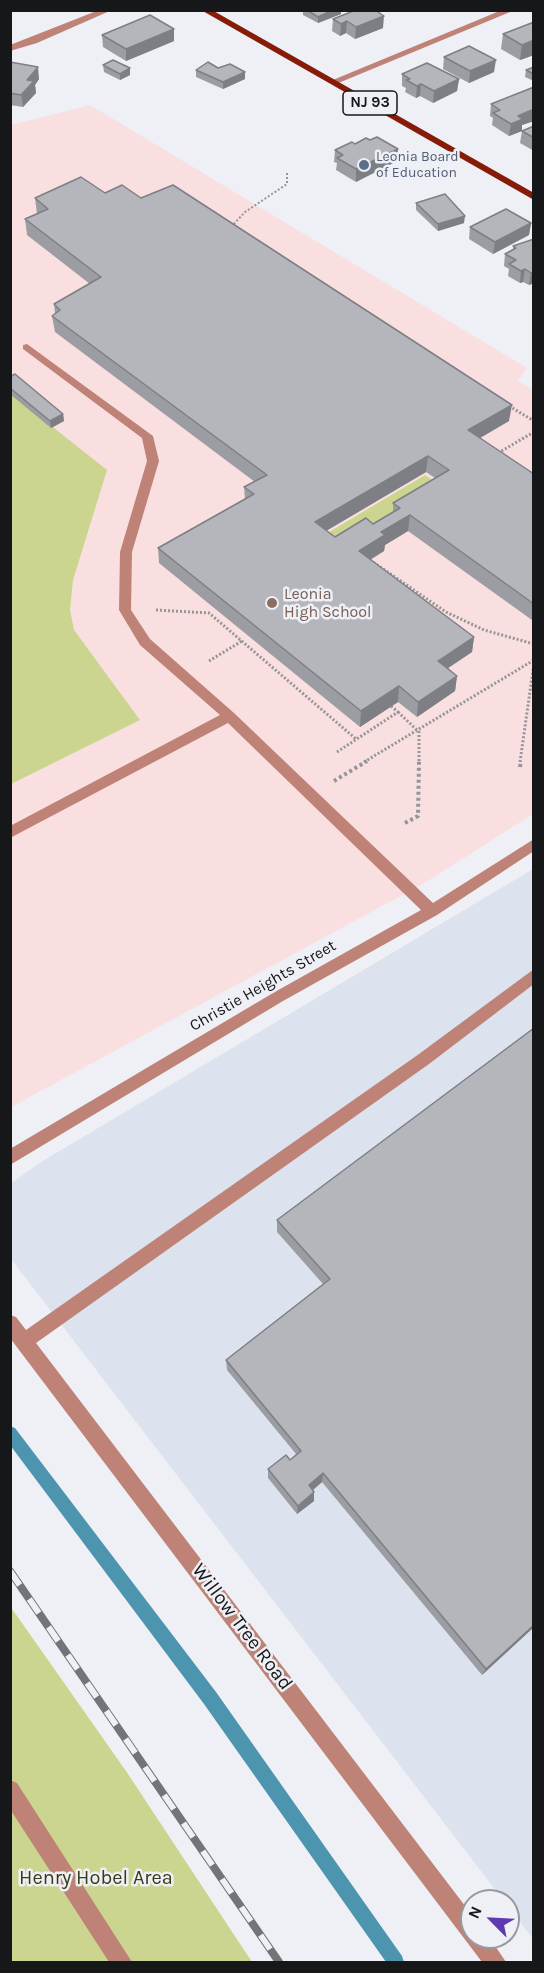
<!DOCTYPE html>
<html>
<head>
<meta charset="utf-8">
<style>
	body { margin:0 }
	#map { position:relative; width:544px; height:1973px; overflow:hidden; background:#eef0f6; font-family:Karla,sans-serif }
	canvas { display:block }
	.frame { position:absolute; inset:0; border:12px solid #161719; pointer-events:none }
	.north { position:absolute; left:460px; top:1889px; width:60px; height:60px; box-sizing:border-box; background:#eef0f6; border:2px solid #98999e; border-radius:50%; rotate:294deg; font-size:16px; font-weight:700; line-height:24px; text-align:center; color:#161719 }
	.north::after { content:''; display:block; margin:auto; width:21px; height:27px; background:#6039b1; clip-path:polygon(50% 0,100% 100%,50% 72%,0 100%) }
</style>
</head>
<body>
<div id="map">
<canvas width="544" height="1973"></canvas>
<div class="frame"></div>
<div class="north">N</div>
</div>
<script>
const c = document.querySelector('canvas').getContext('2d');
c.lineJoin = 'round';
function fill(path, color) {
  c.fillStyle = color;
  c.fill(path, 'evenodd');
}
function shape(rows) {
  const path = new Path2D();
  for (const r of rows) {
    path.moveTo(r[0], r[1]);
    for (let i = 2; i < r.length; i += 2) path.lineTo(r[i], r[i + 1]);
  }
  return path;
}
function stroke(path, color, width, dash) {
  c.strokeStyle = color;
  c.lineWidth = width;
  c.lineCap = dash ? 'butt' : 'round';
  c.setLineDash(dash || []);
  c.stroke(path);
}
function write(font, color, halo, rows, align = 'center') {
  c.font = font + ' Karla,sans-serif';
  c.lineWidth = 5;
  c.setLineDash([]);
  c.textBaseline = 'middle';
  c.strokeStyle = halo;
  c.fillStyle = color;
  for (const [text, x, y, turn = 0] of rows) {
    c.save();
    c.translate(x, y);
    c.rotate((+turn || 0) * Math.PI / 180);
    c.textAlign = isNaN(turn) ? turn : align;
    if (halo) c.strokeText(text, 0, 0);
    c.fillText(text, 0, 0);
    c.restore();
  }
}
const built = shape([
	[533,869,533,1939,508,1906,508,1901,504,1901,11,1259,10,1184,41,1162]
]);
const education = shape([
	[90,105,527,368,518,381,534,391,533,814,423,884,11,1107,11,125]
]);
const green = shape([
	[11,394,107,470,73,580,70,610,74,630,140,720,11,784],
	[425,475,441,486,334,549,319,538],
	[10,1606,126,1771,252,1962,11,1962]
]);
const stream = shape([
	[10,1426,15,1428,216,1692,402,1956,404,1962,386,1962,204,1704,10,1445,10,1426]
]);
const pathFar2 = shape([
	[231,227,245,212,287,184,287,172]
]);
const pathFar1 = shape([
	[509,406,534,421],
	[498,453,534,432],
	[370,560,446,612,484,630,534,644],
	[156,610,209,613,356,739],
	[209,661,242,641],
	[398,712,419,732,419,762],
	[337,752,398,712,391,706],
	[364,762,534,660],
	[520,762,534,663]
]);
const path = shape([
	[520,767,521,761],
	[334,781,367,761],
	[405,823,418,816,419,761]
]);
const minor = shape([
	[99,10,112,10,37,43,10,51,10,45,99,10],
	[502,10,515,10,336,84,328,82,502,10],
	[27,344,153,436,159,461,132,552,131,610,150,639,234,713,433,903,534,839,534,851,437,915,283,1001,10,1165,10,1149,273,993,421,910,228,723,10,838,10,826,220,715,140,645,119,610,120,552,147,461,142,438,23,349,23,345,27,344],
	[534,969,534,984,429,1064,36,1343,472,1915,472,1937,489,1937,506,1962,482,1962,10,1338,10,1315,16,1317,26,1330,419,1054,534,969],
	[10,1780,17,1783,132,1962,109,1962,10,1809,10,1780]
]);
const major = shape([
	[201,10,212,10,534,193,534,200,201,10]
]);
const rail = shape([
	[10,1571,279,1962]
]);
const wall = shape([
	[303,10,341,10,341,14,318,23,303,15],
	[333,19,383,28,355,39,346,33,340,36,332,31],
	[534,22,534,55,520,60,501,49,503,34],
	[174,29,174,41,126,61,103,47,102,35],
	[444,57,494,72,469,83,443,69],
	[10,62,39,79,35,85,36,93,23,107,10,105],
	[103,65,130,68,130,75,120,80,104,72],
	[534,67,534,81,525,77,526,70],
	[218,68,245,79,223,89,196,77,196,70],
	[402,74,459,79,457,91,433,103,420,96,416,98,405,92,406,88,402,86],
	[534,87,534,121,522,125,522,131,509,136,492,125,493,118,490,116,491,104],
	[534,126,534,151,520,143,522,131],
	[370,140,398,149,397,161,356,182,336,170,337,163,334,162,335,150,355,144],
	[105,193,141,198,509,421,480,438,534,474,534,619,532,620,408,531,385,545,384,551,370,560,474,637,472,652,448,668,457,676,455,691,417,717,398,702,360,727,159,563,158,548,245,499,244,487,255,482,55,332,52,316,55,314,54,304,90,284,27,235,25,219,37,214,35,198],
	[426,472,435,478,393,503,393,512,373,524,335,537,326,531],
	[416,203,464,223,438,231,416,210],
	[531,223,529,235,493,254,469,239,470,227],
	[534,239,534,283,529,285,523,282,520,283,508,276,509,269,504,266,505,254,513,250,513,246],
	[10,377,63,414,64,421,51,428,10,394],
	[534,1028,534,1627,482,1675,322,1482,313,1490,314,1492,314,1501,297,1514,268,1478,268,1469,290,1460,296,1454,227,1370,226,1360,323,1284,277,1232,277,1220]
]);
const shadedWall = shape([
	[333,10,341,10,341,14,318,23,318,17],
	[384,16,383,28,355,39,356,27],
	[347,21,346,33,340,36,341,24],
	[174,29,174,41,126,61,126,49],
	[534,40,534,55,520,60,522,45],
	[496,60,494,72,469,83,470,71],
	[38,67,39,79,35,85,36,93,23,107,21,95,27,80],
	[130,68,130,75,120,80,120,74],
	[245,72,245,79,223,89,223,82],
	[459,79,457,91,433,103,434,91],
	[421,84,420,96,416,98,417,86],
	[534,109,534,121,522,125,522,131,509,136,511,124,518,116],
	[398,149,397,161,356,182,356,169],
	[465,216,464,223,438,231,438,224],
	[531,223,529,235,493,254,495,242],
	[525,269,523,282,520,283,521,271],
	[534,272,534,283,529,285,531,273],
	[512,405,509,421,466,446,468,430],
	[63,414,64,421,51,428,50,421],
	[428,456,426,472,314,538,315,522],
	[410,515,408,531,385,545,384,551,358,567,359,551,381,532],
	[474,637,472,652,436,676,438,661],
	[457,676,455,691,417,717,418,702],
	[399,686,398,702,360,727,361,711],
	[323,1473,322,1482,308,1494,309,1485],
	[314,1492,314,1501,297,1514,298,1506],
	[534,1625,534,1627,482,1675,486,1669]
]);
const building = shape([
	[307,10,333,10,318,17,307,10],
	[356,10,375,10,384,16,356,27,347,21,341,24,333,19,356,10],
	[150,15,174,29,126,49,102,35,150,15],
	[534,22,534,40,522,45,503,34,534,22],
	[469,46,496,60,470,71,444,57,469,46],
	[113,60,130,68,120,74,103,65,113,60],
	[10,62,38,67,27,80,34,81,21,95,10,93,10,62],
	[208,62,218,68,230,64,245,72,223,82,196,70,208,62],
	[427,63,459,79,434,91,421,84,417,86,406,80,410,79,402,74,427,63],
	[534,67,534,74,526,70,534,67],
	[534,87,534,109,518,116,523,119,511,124,493,113,500,110,491,104,534,87],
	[534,126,534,138,522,131,534,126],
	[377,137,398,149,356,169,337,158,343,155,335,150,352,142,355,144,366,138,370,140,377,137],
	[81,177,105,193,122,185,141,198,173,185,512,405,468,430,534,474,534,604,410,515,381,532,385,535,359,551,474,637,438,661,457,676,418,702,399,686,361,711,158,548,254,494,244,487,267,475,52,316,60,310,54,304,101,277,25,219,48,209,35,198,81,177],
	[428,456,449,470,393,503,400,508,373,524,366,518,335,537,315,522,428,456],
	[445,194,465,216,438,224,416,203,445,194],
	[506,209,531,223,495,242,470,227,506,209],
	[534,239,534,272,531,273,525,269,521,271,509,264,516,260,505,254,516,248,513,246,534,239],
	[15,374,63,414,50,421,10,388,10,377,15,374],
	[534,1028,534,1625,486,1669,323,1473,309,1485,314,1492,298,1506,268,1469,286,1455,290,1460,301,1451,226,1360,330,1279,277,1220,534,1028]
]);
const markers = [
	[364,165,6,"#5c6f8a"],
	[272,603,6,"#8d6e63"]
];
const farServicenames = [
	["Leonia Board",376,157],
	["of Education",376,173]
];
const shields = [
	[370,103,54]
];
const shieldNames = [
	["NJ 93",370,103]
];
const educationNames = [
	["Leonia",284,594],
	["High School",284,612]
];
const streetNames = [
	["Christie Heights Street",263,986,-30]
];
const nearStreetnames = [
	["Willow Tree Road",242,1627,53]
];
const nearParknames = [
	["Henry Hobel Area",96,1878]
];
fill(built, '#dce2ee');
fill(education, '#fadfe1');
fill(green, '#cbd58f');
fill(stream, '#4d94af');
stroke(pathFar2, '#939599', 2, [2, 2]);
stroke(pathFar1, '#939599', 3, [2, 2]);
stroke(path, '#939599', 4, [3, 3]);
fill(minor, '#be8376');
fill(major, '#861c08');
stroke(rail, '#737478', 8);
stroke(rail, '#eef0f6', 6, [17]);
fill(wall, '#9b9da2');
fill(shadedWall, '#7e7f84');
fill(building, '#b4b6bc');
stroke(building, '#7e7f84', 1.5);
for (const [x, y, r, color] of markers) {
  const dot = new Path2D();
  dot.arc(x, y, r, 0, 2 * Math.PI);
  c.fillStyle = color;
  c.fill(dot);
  stroke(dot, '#eef0f6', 2);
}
write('14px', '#4e5e75', '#eef0f6', farServicenames, 'left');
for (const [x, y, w] of shields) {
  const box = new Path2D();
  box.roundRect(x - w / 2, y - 12, w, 24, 4.5);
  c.fillStyle = '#eef0f6';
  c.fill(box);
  stroke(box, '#161719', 1.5);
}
write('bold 15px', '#161719', null, shieldNames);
write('16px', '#785e54', '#eef0f6', educationNames, 'left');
write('16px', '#161719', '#eef0f6', streetNames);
write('20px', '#161719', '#eef0f6', nearStreetnames);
write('20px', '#373b17', '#eef0f6', nearParknames);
</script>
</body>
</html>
